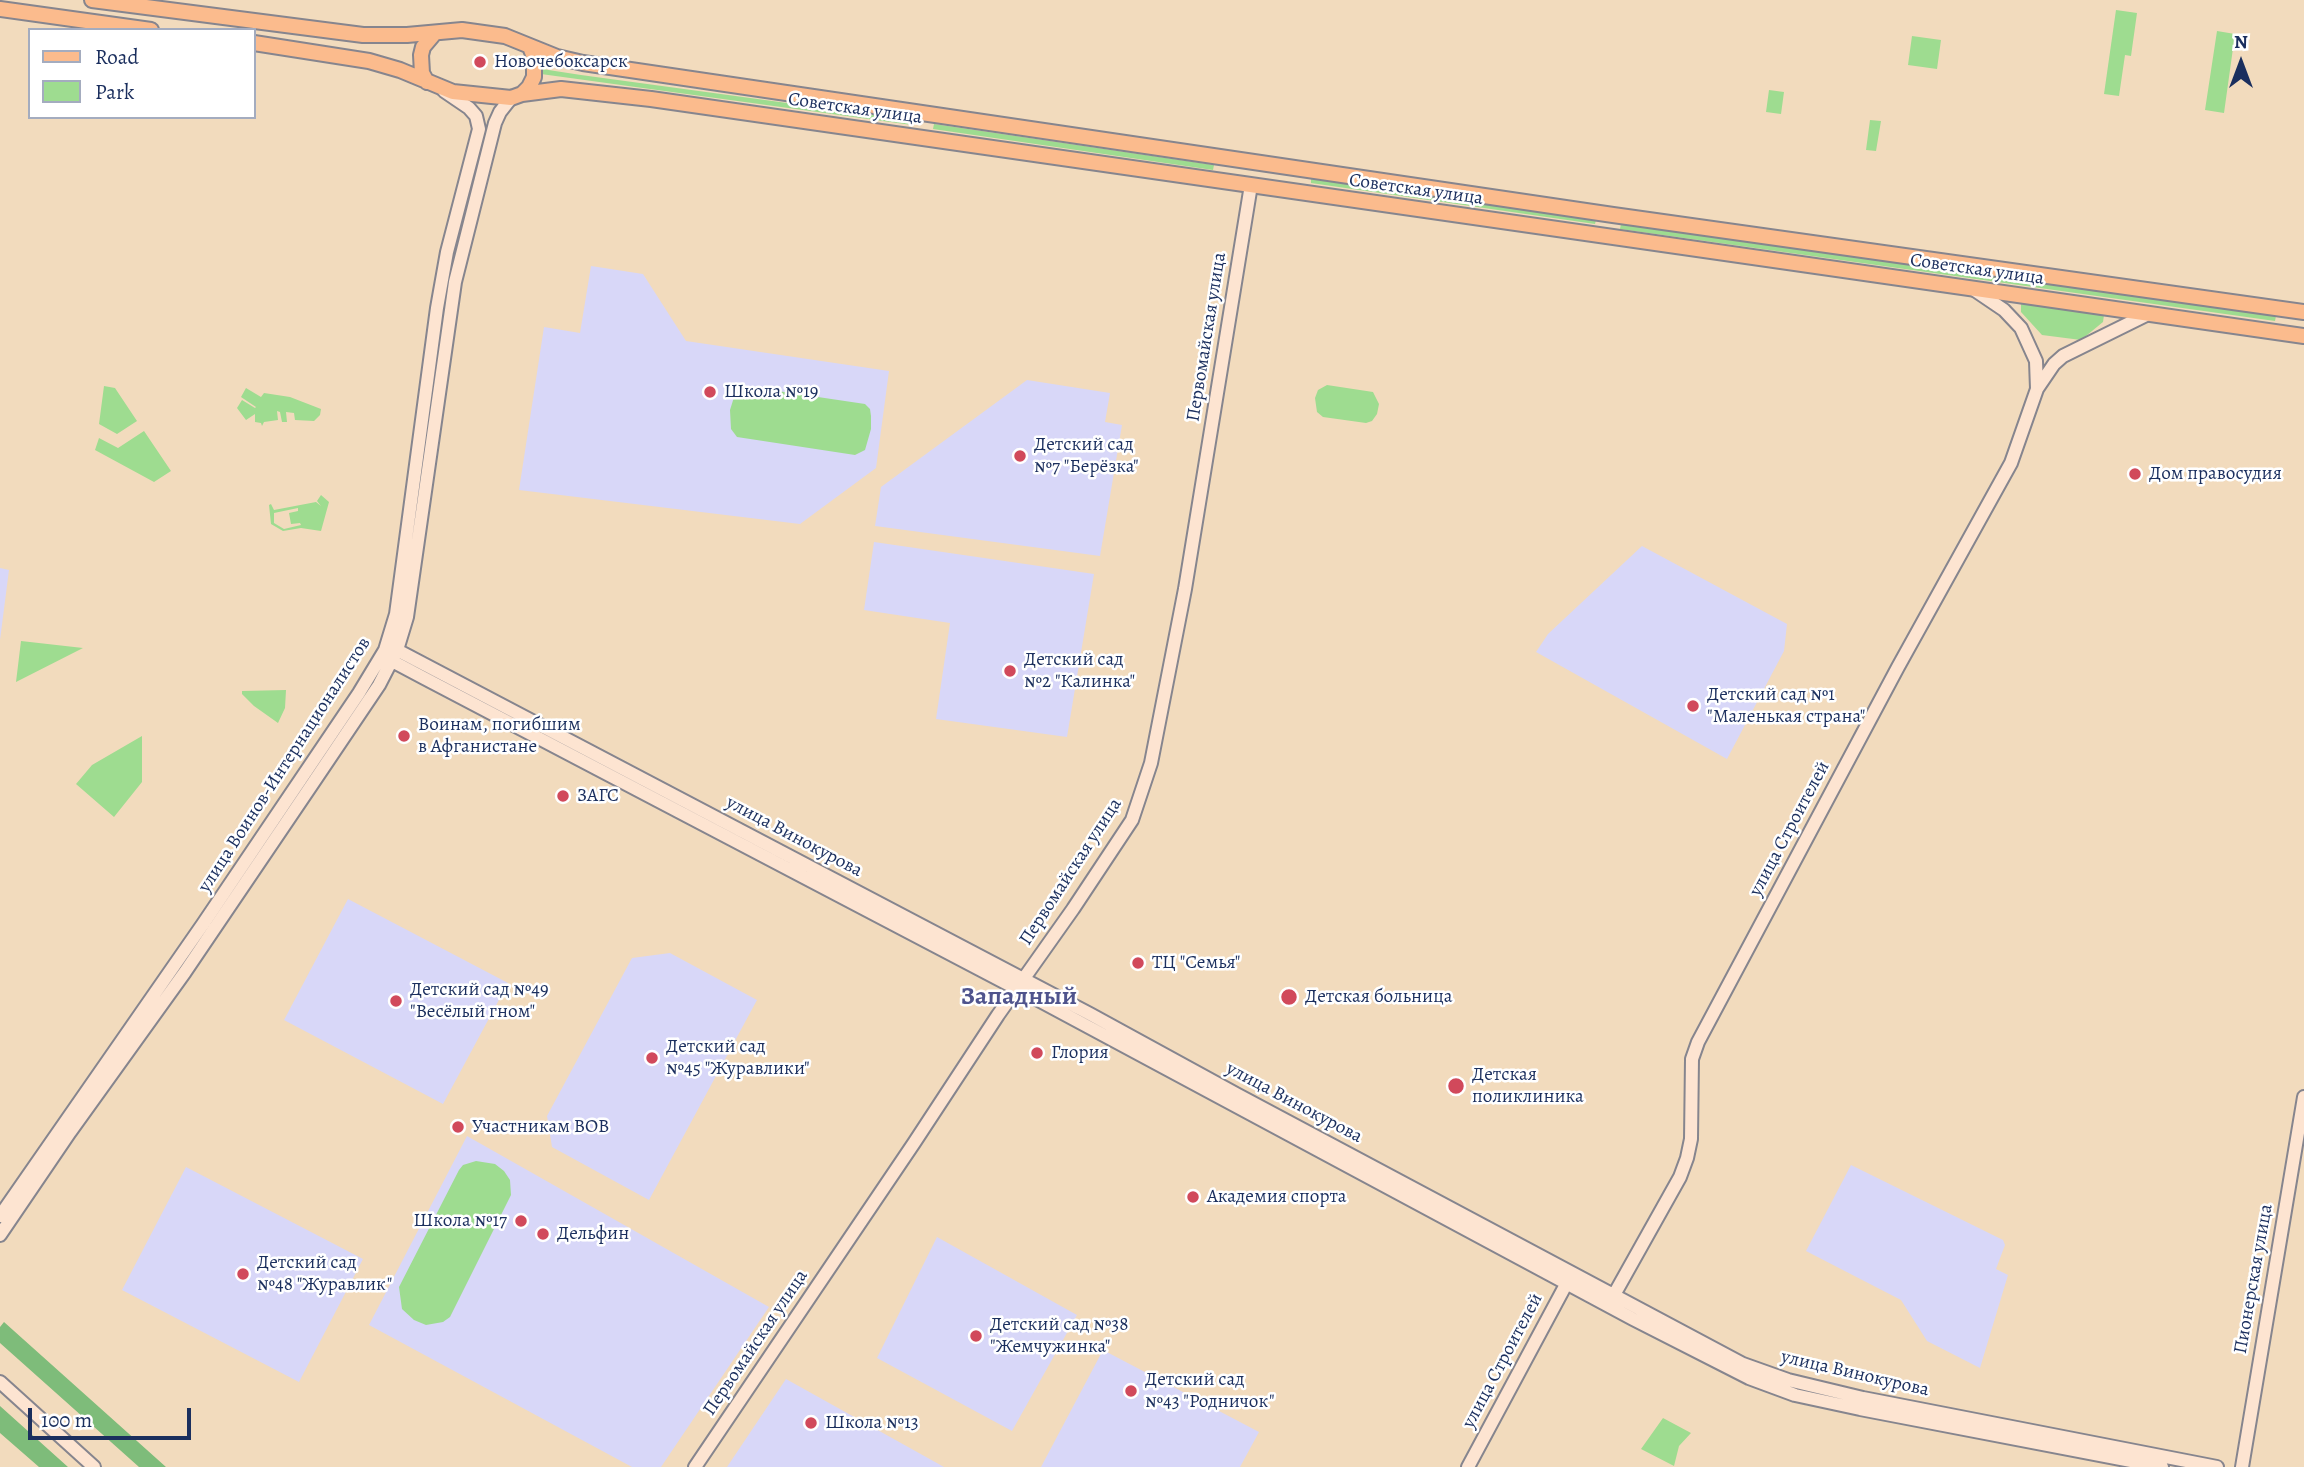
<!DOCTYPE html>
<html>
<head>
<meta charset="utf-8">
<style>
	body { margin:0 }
	#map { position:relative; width:2304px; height:1467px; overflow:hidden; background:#f2dbbd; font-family:Alegreya,serif }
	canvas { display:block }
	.legend { position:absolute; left:28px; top:28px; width:228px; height:91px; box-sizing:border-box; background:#fff; border:2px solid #a4acbf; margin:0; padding:9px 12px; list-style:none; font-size:21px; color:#1b2f5e }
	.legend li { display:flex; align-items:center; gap:14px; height:35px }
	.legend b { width:35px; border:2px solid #a4acbf }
	.north { position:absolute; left:2206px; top:28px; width:70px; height:70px; -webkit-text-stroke:5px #fff; paint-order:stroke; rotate:0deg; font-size:19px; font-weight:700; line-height:28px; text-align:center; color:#1b2f5e }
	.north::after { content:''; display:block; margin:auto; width:24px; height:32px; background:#1b2f5e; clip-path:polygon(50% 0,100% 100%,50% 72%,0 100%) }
	.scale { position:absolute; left:28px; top:1408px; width:163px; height:32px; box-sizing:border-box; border:4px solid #1b2f5e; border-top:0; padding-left:9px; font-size:21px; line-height:24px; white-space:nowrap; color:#1b2f5e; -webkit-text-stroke:5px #fff; paint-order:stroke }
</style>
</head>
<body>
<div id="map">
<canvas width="2304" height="1467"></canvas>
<ul class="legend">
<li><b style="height:9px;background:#fbbb8d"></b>Road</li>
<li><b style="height:19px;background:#9edc90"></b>Park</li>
</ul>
<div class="north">N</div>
<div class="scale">100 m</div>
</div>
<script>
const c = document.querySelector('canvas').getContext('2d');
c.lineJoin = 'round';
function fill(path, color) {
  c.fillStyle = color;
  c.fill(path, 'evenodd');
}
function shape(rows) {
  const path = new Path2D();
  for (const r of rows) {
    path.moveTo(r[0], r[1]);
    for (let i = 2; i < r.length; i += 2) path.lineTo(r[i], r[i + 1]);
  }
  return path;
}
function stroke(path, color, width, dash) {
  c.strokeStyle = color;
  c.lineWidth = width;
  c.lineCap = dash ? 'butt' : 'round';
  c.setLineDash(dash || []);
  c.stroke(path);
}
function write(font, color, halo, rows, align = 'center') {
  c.font = font + ' Alegreya,serif';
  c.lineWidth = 5;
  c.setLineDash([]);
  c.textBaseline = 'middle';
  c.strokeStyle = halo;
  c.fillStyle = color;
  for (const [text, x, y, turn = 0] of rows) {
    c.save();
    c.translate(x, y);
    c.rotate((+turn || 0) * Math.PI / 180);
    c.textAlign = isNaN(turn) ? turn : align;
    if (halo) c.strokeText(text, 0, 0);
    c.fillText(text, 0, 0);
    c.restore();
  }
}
const built = shape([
	[591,266,643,274,686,341,889,371,876,468,800,524,519,490,544,327,580,333],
	[1027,380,1110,393,1105,422,1122,425,1100,556,875,526,881,487],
	[874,542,1094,574,1067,737,936,719,950,623,864,610],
	[1642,546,1787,624,1784,651,1727,759,1536,652,1548,634],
	[0,568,9,570,0,640],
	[348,899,508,983,443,1104,284,1020],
	[670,953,757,1000,649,1200,552,1147,547,1116,632,958],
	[467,1136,769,1307,661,1467,632,1467,369,1325],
	[1851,1165,2003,1240,2005,1245,1996,1269,2008,1275,1980,1368,1927,1341,1901,1300,1806,1251],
	[186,1167,363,1259,299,1382,122,1290],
	[937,1237,1077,1315,1012,1431,877,1358],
	[1103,1350,1259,1432,1240,1467,1041,1467],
	[786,1379,944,1467,727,1467]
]);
const green = shape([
	[2116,10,2137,13,2131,56,2125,55,2119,96,2104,94],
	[2217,31,2235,34,2224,113,2205,110],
	[1912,36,1941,40,1937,69,1908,65],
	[542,69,581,75,912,120,912,125,541,74],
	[1769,90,1784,92,1781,114,1766,112],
	[1870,120,1881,121,1876,151,1866,150],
	[934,124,1214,165,1213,170,933,129],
	[1311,179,1596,220,1595,224,1311,183],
	[1621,224,2276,316,2275,321,1620,229],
	[2021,304,2104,315,2103,322,2081,340,2042,335,2021,312],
	[1327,385,1373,392,1379,404,1377,414,1372,421,1366,423,1323,417,1317,412,1315,398,1318,390],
	[104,386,115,388,137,421,117,434,99,424],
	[744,386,865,404,870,409,871,416,871,429,865,450,855,455,737,437,731,429,730,410,735,394],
	[246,388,261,397,264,393,290,397,321,409,320,415,314,421,295,420,294,413,286,412,287,422,282,422,280,412,277,411,278,420,264,422,262,426,261,423,255,422,255,414,246,420,237,408,242,400,255,408,256,407,241,397],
	[144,431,171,471,154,482,95,450,99,438,118,448],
	[321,495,329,502,321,531,301,528,283,531,271,524,269,505,271,504,274,510,316,502,321,506,317,501],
	[298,508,298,511,289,513,291,524,300,523,301,525,284,529,274,523,274,513],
	[21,641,83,648,16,682],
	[286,690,285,708,278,723,254,706,242,694,242,691],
	[142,736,142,782,114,817,76,784,92,765],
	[476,1161,495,1164,504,1171,510,1180,511,1195,450,1317,443,1322,426,1325,414,1320,402,1309,399,1287,459,1170,463,1165],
	[1663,1418,1691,1433,1679,1446,1674,1466,1641,1449]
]);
const forest = shape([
	[4,1322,166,1467,139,1467,0,1343,0,1327],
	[0,1406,68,1467,39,1467,0,1433]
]);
const secondary = shape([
	[1973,289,2004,310,2021,328,2036,361,2037,389],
	[385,650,397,650,1090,1014,1238,1095,1743,1364,1788,1380,1863,1398,2217,1467],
	[385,650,392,661,424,678,1042,1002,1633,1319,1749,1378,1795,1395,1860,1409,2162,1467],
	[0,1216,203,924,359,693,385,650,396,614,437,308,447,252,479,129,476,116,469,108,444,91],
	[0,1235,70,1132,185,972,315,780,379,685,397,650,407,617,455,282,495,123,500,112,511,98],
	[1610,1302,1680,1177,1687,1158,1691,1139,1692,1059,1698,1042,1898,667,2011,463,2037,389,2054,364,2063,356,2148,314],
	[0,1382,94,1467],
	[695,1467,914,1143,998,1015,1073,909,1132,820,1151,763,1185,589,1251,185],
	[1468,1467,1570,1277],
	[2242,1467,2304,1097]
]);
const primary = shape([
	[92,0,363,35,407,35,462,30,505,36,557,57,583,63,1613,215,2304,312],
	[0,9,151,30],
	[254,43,369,61,400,70,453,92,511,98,522,94,529,87,534,77,534,57,530,47],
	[427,82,422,73,421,55,423,47,434,34],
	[522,94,561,89,651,99,2304,336]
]);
const markers = [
	[480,62,7,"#d1495b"],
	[710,392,7,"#d1495b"],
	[1020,456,7,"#d1495b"],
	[2135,474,7,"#d1495b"],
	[1010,671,7,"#d1495b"],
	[1693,706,7,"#d1495b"],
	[404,736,7,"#d1495b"],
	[563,796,7,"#d1495b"],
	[1138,963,7,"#d1495b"],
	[1289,997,9,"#d1495b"],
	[396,1001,7,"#d1495b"],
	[1037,1053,7,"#d1495b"],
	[652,1058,7,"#d1495b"],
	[1456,1086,9,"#d1495b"],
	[458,1127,7,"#d1495b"],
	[1193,1197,7,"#d1495b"],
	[521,1221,7,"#d1495b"],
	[543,1234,7,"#d1495b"],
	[243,1274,7,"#d1495b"],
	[976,1336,7,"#d1495b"],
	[1131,1391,7,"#d1495b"],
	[811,1423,7,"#d1495b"]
];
const poiNames = [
	["Новочебоксарск",494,62],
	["Школа №19",724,392],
	["Детский сад",1034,445],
	["№7 \"Берёзка\"",1034,467],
	["Дом правосудия",2149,474],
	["Детский сад",1024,660],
	["№2 \"Калинка\"",1024,682],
	["Детский сад №1",1707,695],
	["\"Маленькая страна\"",1707,717],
	["Воинам, погибшим",418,725],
	["в Афганистане",418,747],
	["ЗАГС",577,796],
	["ТЦ \"Семья\"",1152,963],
	["Детский сад №49",410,990],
	["\"Весёлый гном\"",410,1012],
	["Детская больница",1305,997],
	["Детский сад",666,1047],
	["№45 \"Журавлики\"",666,1069],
	["Глория",1051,1053],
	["Детская",1472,1075],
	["поликлиника",1472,1097],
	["Участникам ВОВ",472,1127],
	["Академия спорта",1207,1197],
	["Школа №17",507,1221,"right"],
	["Дельфин",557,1234],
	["Детский сад",257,1263],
	["№48 \"Журавлик\"",257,1285],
	["Детский сад №38",990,1325],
	["\"Жемчужинка\"",990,1347],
	["Детский сад",1145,1380],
	["№43 \"Родничок\"",1145,1402],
	["Школа №13",825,1423]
];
const streetNames = [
	["Советская улица",855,109,8],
	["Советская улица",1416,190,8],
	["Советская улица",1977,270,8],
	["Первомайская улица",1207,337,-81],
	["улица Воинов-Интернационалистов",285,765,-57],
	["улица Строителей",1790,829,-62],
	["улица Винокурова",794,837,28],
	["Первомайская улица",1071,872,-57],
	["улица Винокурова",1294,1103,28],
	["Пионерская улица",2254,1279,-80],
	["Первомайская улица",756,1343,-56],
	["улица Строителей",1503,1361,-62],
	["улица Винокурова",1855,1374,13]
];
const districtNames = [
	["Западный",1019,998]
];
fill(built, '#d8d7f8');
fill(green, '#9edc90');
fill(forest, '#7ebc7a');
stroke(secondary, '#86858e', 16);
stroke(primary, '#86858e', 18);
stroke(secondary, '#fde4d1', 12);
stroke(primary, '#fbbb8d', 14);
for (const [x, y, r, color] of markers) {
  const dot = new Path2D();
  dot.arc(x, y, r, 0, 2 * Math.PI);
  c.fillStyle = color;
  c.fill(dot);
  stroke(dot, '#fff', 2.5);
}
write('19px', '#1b2f5e', '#fff', poiNames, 'left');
write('19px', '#1b2f5e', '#fff', streetNames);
write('bold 26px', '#4f548d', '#fff', districtNames);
</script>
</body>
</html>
